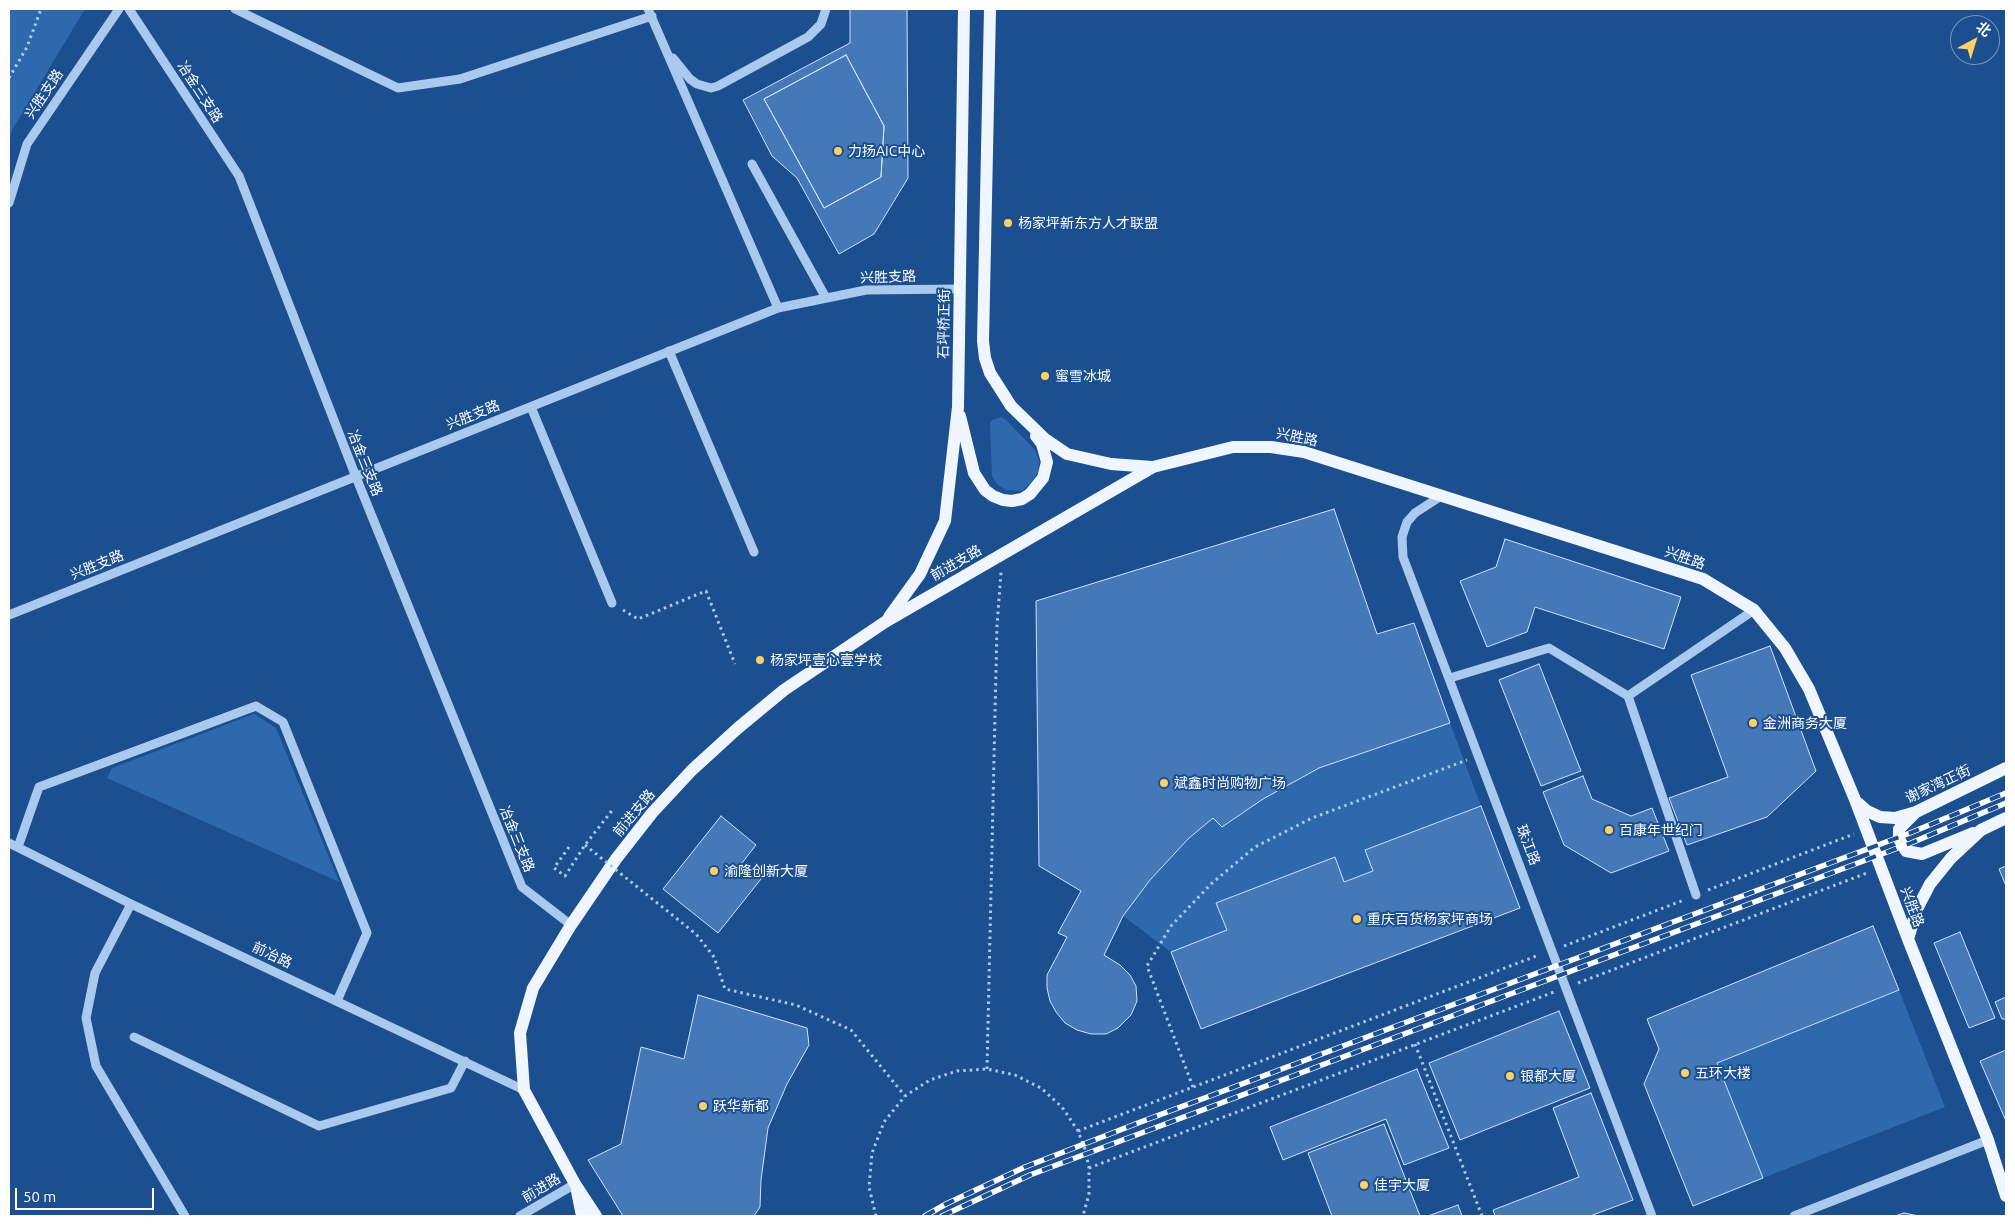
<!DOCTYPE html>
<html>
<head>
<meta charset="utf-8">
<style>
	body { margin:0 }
	#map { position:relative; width:2015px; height:1225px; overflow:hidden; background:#1b4f8f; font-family:Ubuntu,"Noto Sans SC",sans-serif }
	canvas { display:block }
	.frame { position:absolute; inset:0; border:10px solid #fff; pointer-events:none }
	.north { position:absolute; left:1950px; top:15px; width:50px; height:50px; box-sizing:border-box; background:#1b4f8f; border:1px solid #7695bc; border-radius:50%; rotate:39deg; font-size:14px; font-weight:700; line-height:20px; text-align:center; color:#fff }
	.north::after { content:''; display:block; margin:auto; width:18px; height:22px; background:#ffd166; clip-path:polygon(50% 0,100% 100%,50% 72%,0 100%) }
	.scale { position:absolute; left:15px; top:1188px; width:139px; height:22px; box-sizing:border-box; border:2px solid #fff; border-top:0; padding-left:6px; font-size:15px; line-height:18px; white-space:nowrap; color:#fff; -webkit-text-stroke:4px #1b4f8f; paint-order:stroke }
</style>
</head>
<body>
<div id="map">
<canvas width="2015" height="1225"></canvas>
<div class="frame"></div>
<div class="north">北</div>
<div class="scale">50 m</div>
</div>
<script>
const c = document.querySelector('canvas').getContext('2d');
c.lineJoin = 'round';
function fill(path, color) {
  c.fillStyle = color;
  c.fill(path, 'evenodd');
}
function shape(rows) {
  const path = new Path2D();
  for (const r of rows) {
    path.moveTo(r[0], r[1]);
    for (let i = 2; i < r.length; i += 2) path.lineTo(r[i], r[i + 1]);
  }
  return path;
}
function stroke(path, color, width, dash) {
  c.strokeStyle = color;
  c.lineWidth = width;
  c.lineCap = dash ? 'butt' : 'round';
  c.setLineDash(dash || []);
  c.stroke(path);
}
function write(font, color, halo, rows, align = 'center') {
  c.font = font + ' Ubuntu,"Noto Sans SC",sans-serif';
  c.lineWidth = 4;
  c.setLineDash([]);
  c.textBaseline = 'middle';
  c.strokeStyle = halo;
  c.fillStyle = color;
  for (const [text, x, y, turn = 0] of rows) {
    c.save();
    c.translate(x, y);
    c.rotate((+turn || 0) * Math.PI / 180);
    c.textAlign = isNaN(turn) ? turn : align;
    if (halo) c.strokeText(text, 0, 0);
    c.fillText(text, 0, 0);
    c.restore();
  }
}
const green = shape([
	[9,9,85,9,12,130,9,142],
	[1001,417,1006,420,1035,450,1039,460,1038,472,1035,478,1022,491,1006,490,997,484,992,476,990,423,992,420],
	[254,714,276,728,339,882,107,778,112,768],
	[1450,723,1481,806,1366,850,1373,871,1344,882,1335,857,1216,903,1227,930,1171,952,1123,916,1150,880,1188,839,1213,818,1222,827,1263,799,1319,768],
	[1899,990,1945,1107,1763,1178,1717,1063]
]);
const building = shape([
	[850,9,907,9,908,178,874,234,839,254,797,178,772,156,743,100,850,43,850,9],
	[846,55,884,126,881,177,824,208,764,99,846,55],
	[846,55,884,126,881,177,824,208,764,99,846,55],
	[1334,509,1377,634,1414,623,1450,723,1319,768,1263,799,1222,827,1213,818,1188,839,1150,880,1123,916,1104,955,1120,965,1130,975,1136,986,1137,1001,1131,1015,1118,1028,1106,1034,1091,1034,1077,1030,1065,1023,1056,1012,1050,1001,1047,988,1047,975,1067,937,1058,933,1081,891,1039,866,1036,601,1334,509],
	[1505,539,1681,597,1664,649,1535,607,1527,632,1487,647,1460,581,1496,567,1505,539],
	[1770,646,1816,771,1767,817,1687,845,1669,798,1728,777,1691,675,1770,646],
	[1539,664,1581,771,1541,786,1499,680,1539,664],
	[1583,776,1592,799,1631,816,1652,808,1669,851,1611,873,1564,845,1543,792,1583,776],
	[1481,806,1520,908,1201,1029,1171,952,1227,930,1216,903,1335,857,1344,882,1373,871,1365,850,1481,806],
	[721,816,756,845,742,863,761,879,718,933,663,889,721,816],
	[2006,866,2006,886,1999,869,2006,866],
	[1873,926,1899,990,1717,1063,1763,1178,1693,1206,1644,1084,1659,1049,1647,1019,1873,926],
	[1960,932,1995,1018,1969,1028,1934,943,1960,932],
	[698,995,807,1028,809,1045,787,1084,768,1128,761,1180,760,1207,754,1216,623,1216,588,1160,621,1144,641,1047,684,1059,698,995],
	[2006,997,2006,1019,2002,1019,1995,1002,2006,997],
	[1559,1011,1590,1088,1460,1140,1429,1063,1559,1011],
	[2006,1050,2006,1121,1980,1061,2006,1050],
	[1417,1069,1449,1148,1404,1165,1386,1119,1283,1160,1270,1127,1417,1069],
	[1591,1093,1633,1200,1590,1216,1495,1216,1493,1210,1579,1177,1553,1108,1591,1093],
	[1384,1124,1420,1216,1332,1216,1308,1153,1384,1124],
	[1458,1205,1462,1216,1428,1216,1458,1205],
	[1904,1213,1919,1216,1895,1216,1904,1213]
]);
const path = shape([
	[9,78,27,47,41,9],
	[623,610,638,619,706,591,735,664],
	[569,847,554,868,565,876,585,845,614,808],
	[1708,890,1854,834],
	[656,902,696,934,714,957,725,989,796,1005,851,1030,905,1096],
	[1564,946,1684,900],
	[1578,983,1867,873],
	[1415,1044,1482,1216],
	[987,1069,997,626,1001,572],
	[1193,1087,1147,966,1171,926,1211,884,1255,847,1312,818,1467,760],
	[1078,1131,1539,955],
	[1089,1168,1554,992],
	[876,1216,869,1187,872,1153,884,1122,905,1096,930,1080,957,1071,987,1069,1015,1075,1041,1088,1062,1107,1078,1131,1085,1149,1089,1168,1089,1194,1083,1216]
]);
const minor = shape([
	[129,9,239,176,356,477,522,887,571,925],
	[235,9,398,88,460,79,652,16],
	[648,9,778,308],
	[673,58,690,79,697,84,711,88,718,86,808,37,821,24,826,9],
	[752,164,826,298],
	[9,203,27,144,119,9],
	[669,351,754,552],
	[531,407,612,603],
	[1441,496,1415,513,1407,522,1402,537,1403,557,1652,1216],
	[9,615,778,308,866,290,959,289],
	[1450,678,1549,648,1628,696,1696,895],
	[1628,696,1754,610],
	[9,843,131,904,524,1090],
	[18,847,39,787,256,706,283,722,367,933,337,1001],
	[131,904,95,973,86,1018,96,1066,185,1216],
	[134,1037,319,1126,451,1088,465,1061],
	[520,1216,575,1184],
	[1794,1216,1988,1140]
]);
const major = shape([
	[990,9,983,341,985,358,990,373,1011,406,1045,439,1067,454,1111,464,1152,467],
	[960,416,974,473,985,490,993,496,1003,500,1012,501,1022,499,1030,494,1043,478,1047,462,1042,444,1036,436],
	[889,617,920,574,945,521,958,407,964,9],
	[1858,803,1867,811,1880,817,1895,818,1916,812,2006,768],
	[1914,814,1899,829,1899,839,1906,851,1922,854,1973,833],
	[1908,939,1917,909,1930,884,1951,858,1981,830,2006,818],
	[577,1191,582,1216],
	[596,1216,575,1184,524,1090,520,1033,533,988,571,925,616,859,652,813,692,770,738,728,784,690,885,622,1153,467,1233,447,1271,447,1304,452,1703,579,1754,610,1785,648,1809,689,1856,802,1908,939,1988,1140,2006,1196]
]);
const rail = shape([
	[925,1216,946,1204,1025,1167,1138,1123,1910,833,2006,793],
	[942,1216,1030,1175,1911,843,2006,803]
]);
const pathBridge = shape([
	[585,845,656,902]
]);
const markers = [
	[838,151,5,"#ffd166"],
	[1008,223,5,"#ffd166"],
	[1045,376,5,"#ffd166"],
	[760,660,5,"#ffd166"],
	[1753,723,5,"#ffd166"],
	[1164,783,5,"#ffd166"],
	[1609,830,5,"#ffd166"],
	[714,871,5,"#ffd166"],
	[1357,919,5,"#ffd166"],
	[1685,1073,5,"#ffd166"],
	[1510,1076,5,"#ffd166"],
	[703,1106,5,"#ffd166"],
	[1364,1185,5,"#ffd166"]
];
const streetNames = [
	["冶金三支路",200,92,57],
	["兴胜支路",44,94,-56],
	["兴胜支路",888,277,-2],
	["石坪桥正街",944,324,-89],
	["兴胜支路",473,415,-22],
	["兴胜路",1297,437,11],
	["冶金三支路",365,463,68],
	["兴胜路",1685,558,19],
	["前进支路",956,563,-30],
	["兴胜支路",97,565,-22],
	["谢家湾正街",1938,784,-25],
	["前进支路",634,813,-50],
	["冶金三支路",517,839,68],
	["珠江路",1528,845,69],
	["兴胜路",1912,907,69],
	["前冶路",272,955,25],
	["前进路",541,1188,-31]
];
const poiNames = [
	["力扬AIC中心",848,151],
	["杨家坪新东方人才联盟",1018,223],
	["蜜雪冰城",1055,376],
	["杨家坪壹心壹学校",770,660],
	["金洲商务大厦",1763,723],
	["斌鑫时尚购物广场",1174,783],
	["百康年世纪门",1619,830],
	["渝隆创新大厦",724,871],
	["重庆百货杨家坪商场",1367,919],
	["五环大楼",1695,1073],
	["银都大厦",1520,1076],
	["跃华新都",713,1106],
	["佳宇大厦",1374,1185]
];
fill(green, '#2e69ad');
fill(building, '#4478b7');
stroke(building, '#cfe3fa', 1);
stroke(path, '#a9c9ee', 3, [2.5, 4]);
stroke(minor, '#a9c9ee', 9);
stroke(major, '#f0f6ff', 12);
stroke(rail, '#fff', 5.5);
stroke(rail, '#1b4f8f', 4, [11]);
stroke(pathBridge, '#a9c9ee', 3, [2.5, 4]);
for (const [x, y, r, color] of markers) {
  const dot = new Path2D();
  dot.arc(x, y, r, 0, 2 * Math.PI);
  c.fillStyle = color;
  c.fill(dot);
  stroke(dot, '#1b4f8f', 2);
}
write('14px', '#fff', '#1b4f8f', streetNames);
write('14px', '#fff', '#1b4f8f', poiNames, 'left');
</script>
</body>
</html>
